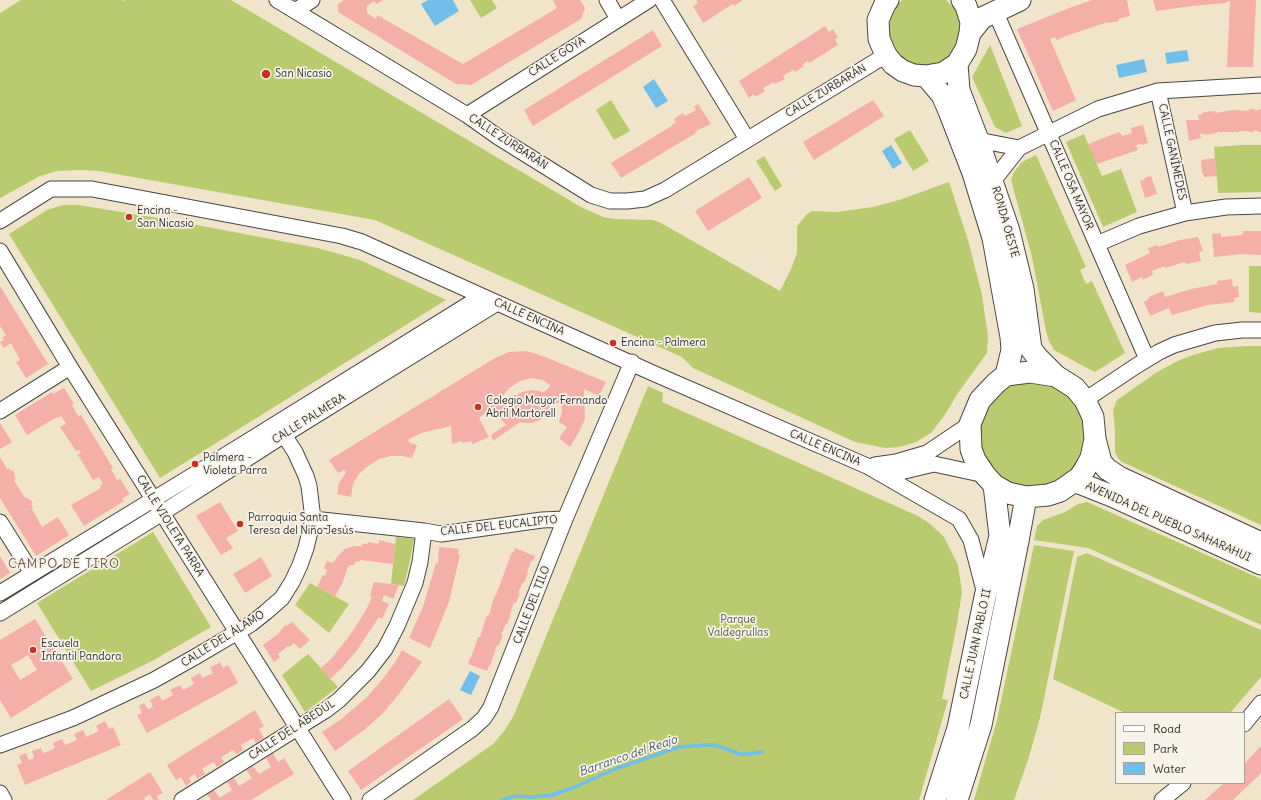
<!DOCTYPE html>
<html>
<head>
<meta charset="utf-8">
<style>
	body { margin:0 }
	#map { position:relative; width:1261px; height:800px; overflow:hidden; background:#f0e5ca; font-family:Delius,sans-serif }
	canvas { display:block }
	.legend { position:absolute; left:1115px; top:712px; width:130px; height:72px; box-sizing:border-box; background:#f7f3e8; border:1px solid #a5a39c; margin:0; padding:5px 7px; list-style:none; font-size:12px; color:#2b2b2b }
	.legend li { display:flex; align-items:center; gap:8px; height:20px }
	.legend b { width:20px; border:1px solid #a5a39c }
</style>
</head>
<body>
<div id="map">
<canvas width="1261" height="800"></canvas>
<ul class="legend">
<li><b style="height:5px;background:#fff"></b>Road</li>
<li><b style="height:11px;background:#b9cb6e"></b>Park</li>
<li><b style="height:11px;background:#70beea"></b>Water</li>
</ul>
</div>
<script>
const c = document.querySelector('canvas').getContext('2d');
c.lineJoin = 'round';
function fill(path, color) {
  c.fillStyle = color;
  c.fill(path, 'evenodd');
}
function shape(rows) {
  const path = new Path2D();
  for (const r of rows) {
    if (r.length === 3) {
      path.moveTo(r[0] + r[2], r[1]);
      path.arc(r[0], r[1], r[2], 0, 2 * Math.PI);
      continue;
    }
    path.moveTo(r[0], r[1]);
    for (let i = 2; i < r.length; i += 2) path.lineTo(r[i], r[i + 1]);
  }
  return path;
}
function stroke(path, color, width, dash) {
  c.strokeStyle = color;
  c.lineWidth = width;
  c.lineCap = dash ? 'butt' : 'round';
  c.setLineDash(dash || []);
  c.stroke(path);
}
function write(font, color, halo, rows, align = 'center') {
  c.font = font + ' Delius,sans-serif';
  c.lineWidth = 3.5;
  c.setLineDash([]);
  c.textBaseline = 'middle';
  c.strokeStyle = halo;
  c.fillStyle = color;
  for (const [text, x, y, turn = 0] of rows) {
    c.save();
    c.translate(x, y);
    c.rotate((+turn || 0) * Math.PI / 180);
    c.textAlign = isNaN(turn) ? turn : align;
    if (halo) c.strokeText(text, 0, 0);
    c.fillText(text, 0, 0);
    c.restore();
  }
}
const green = shape([
	[21,0,121,0,124,1,125,0,231,0,581,207,603,217,616,219,653,220,661,223,780,291,791,269,797,253,797,226,807,214,812,211,837,212,873,207,899,200,949,182,968,240,982,295,988,336,987,353,958,393,944,416,931,433,916,442,900,447,885,448,855,442,693,368,682,357,375,220,99,171,79,170,57,171,40,176,0,198,0,13],
	[470,0,492,0,497,8,481,18],
	[903,0,946,0,954,8,961,22,962,35,950,58,940,65,911,67,891,50,886,26,890,14,898,3],
	[990,45,1022,126,1006,133,995,127,972,77],
	[611,100,630,131,614,140,596,110],
	[910,130,929,161,913,171,894,139],
	[1084,134,1102,176,1121,169,1137,212,1103,227,1066,142],
	[1241,145,1261,145,1261,192,1218,193,1214,147],
	[1036,155,1086,267,1080,270,1086,284,1092,281,1125,353,1095,372,1083,366,1054,350,1049,341,1046,331,1032,257,1011,180,1014,172,1022,162],
	[764,156,782,186,775,191,756,161],
	[63,205,79,205,176,221,318,248,360,260,446,300,160,478,9,234,47,210],
	[1249,266,1261,266,1261,313,1249,312],
	[1247,346,1261,346,1261,525,1122,462,1118,458,1115,452,1115,431,1113,410,1117,400,1157,372,1180,360,1193,355,1218,348],
	[1032,435,53],
	[648,386,663,393,662,402,918,516,929,523,944,537,958,565,962,592,957,624,942,699,948,700,919,800,413,800,493,744,505,730,514,715],
	[1087,502,1261,579,1261,625,1088,548,1034,540,1037,526,1043,520,1065,512,1078,504],
	[153,532,211,627,152,661,91,691,37,603],
	[396,537,414,539,410,560,404,586,391,584],
	[1034,545,1074,551,1040,718,1028,760,1014,800,974,800,997,720],
	[1087,553,1261,630,1261,677,1230,713,1125,713,1053,679,1077,557],
	[310,583,349,604,329,633,295,605],
	[308,654,338,687,305,712,282,675]
]);
const water = shape([
	[428,0,453,0,459,11,435,26,421,4],
	[1187,50,1189,61,1167,64,1165,53],
	[1144,59,1147,72,1119,78,1116,65],
	[654,79,668,101,656,108,643,87],
	[891,145,902,163,893,169,882,151],
	[470,671,480,676,471,695,460,690]
]);
const stream = shape([
	[502,800,515,796,533,797,552,795,575,787,615,769,679,747,706,745,715,745,740,754,747,754,762,752]
]);
const building = shape([
	[344,0,383,0,376,4,374,1,367,6,367,13,376,19,377,15,463,64,557,8,553,0,580,0,585,8,581,19,471,85,456,84,338,12,338,4],
	[698,0,743,0,734,6,733,4,703,23,693,6,698,3,696,1],
	[1092,0,1127,0,1130,16,1118,19,1119,21,1108,23,1108,22,1066,36,1057,40,1055,37,1050,39,1076,100,1053,111,1017,29,1069,8],
	[1153,0,1256,0,1253,67,1227,67,1230,1,1226,2,1226,3,1192,6,1156,11],
	[825,26,829,32,833,29,838,38,835,39,838,45,809,63,808,61,803,64,804,66,795,72,793,70,783,76,785,79,775,84,774,82,763,88,765,91,755,97,754,94,749,98,739,81],
	[653,30,662,46,533,126,524,110],
	[873,100,884,116,814,160,803,142],
	[698,104,711,124,700,129,695,132,696,133,621,178,611,163,670,127,676,122,674,119,678,116,683,113,685,116,696,110,694,107],
	[1248,109,1255,109,1255,111,1261,109,1261,132,1258,132,1258,131,1254,130,1254,132,1244,131,1239,131,1239,132,1217,132,1217,133,1205,135,1205,134,1200,134,1201,138,1189,141,1186,120,1199,120,1198,115,1203,114,1203,112,1215,111,1215,113,1232,110,1249,111],
	[1143,125,1148,143,1142,145,1141,144,1136,145,1138,150,1097,164,1088,144,1119,132,1122,136,1132,133,1131,128],
	[1215,158,1217,176,1204,177,1203,173,1202,173,1201,160],
	[1151,176,1157,194,1145,198,1140,181,1145,180,1144,178],
	[749,177,762,198,708,231,695,211],
	[1243,231,1261,231,1261,255,1243,254,1214,257,1212,234,1221,233,1221,237,1243,235],
	[1198,237,1203,251,1199,252,1201,261,1186,264,1185,262,1165,268,1165,266,1152,271,1153,275,1143,280,1142,277,1132,282,1125,265,1150,253,1148,248,1158,245,1158,247,1180,240],
	[1232,279,1233,287,1238,286,1239,297,1234,298,1235,302,1208,305,1172,315,1169,308,1150,316,1144,302,1149,299,1149,297,1163,291,1165,297,1191,289,1217,284,1217,281],
	[0,286,48,364,26,378,16,362,20,360,11,343,4,348,0,342,4,340,2,338,6,335,0,326],
	[527,351,540,355,606,382,599,396,584,389,585,419,579,432,570,447,559,438,567,427,559,422,562,412,561,402,551,405,542,419,532,423,526,423,520,422,493,441,491,435,506,425,492,408,479,418,489,437,473,444,471,441,463,443,462,441,452,444,451,426,421,433,408,440,410,443,417,445,412,458,402,456,391,456,379,459,368,466,359,474,353,484,351,497,337,494,339,483,346,472,344,470,338,473,329,460,495,358,509,352],
	[531,378,543,380,551,386,544,392,532,390,522,392,517,395,512,405,504,405,500,400,508,389,520,381],
	[64,388,74,404,72,405,78,416,81,415,113,468,111,469,117,480,120,479,130,494,122,499,124,501,84,526,71,505,101,488,100,486,103,484,99,477,93,480,78,455,81,453,79,450,76,451,60,427,66,424,61,416,58,418,57,417,27,435,15,415,52,392,53,394],
	[0,423,12,442,0,449],
	[0,457,7,469,9,468,11,471,13,470,15,475,14,476,16,479,14,480,25,498,27,497,29,500,30,499,33,503,31,504,33,508,32,509,42,527,58,517,69,535,36,556,0,498],
	[220,502,238,531,226,538,233,548,221,555,196,516],
	[379,540,395,544,393,564,360,560,360,561,355,562,354,565,351,565,348,567,342,584,335,596,317,587,323,575,325,576,327,570,324,568,327,561,333,563,337,557,345,549,355,546,362,546,362,544,367,544,368,542,379,544],
	[439,547,459,549,458,555,460,555,449,602,430,648,409,638,423,607,436,563,438,564],
	[515,548,535,556,533,561,531,561,527,572,528,573,524,583,523,582,518,593,520,593,516,603,514,603,512,608,509,619,507,624,506,624,501,635,503,635,499,645,497,645,490,666,489,666,487,671,468,664,470,657,471,658,478,637,480,637,487,615,488,616,490,612,493,600,495,595,496,595,512,552,513,553],
	[0,556,10,573,0,579],
	[261,557,272,576,245,593,233,574],
	[374,582,399,585,393,599,384,595,382,601,389,604,382,619,379,617,357,650,342,668,330,679,321,668,332,658,350,635,366,610,372,597,370,596],
	[35,619,73,679,11,718,0,700,0,640],
	[28,655,37,670,20,680,11,665],
	[292,622,310,640,300,649,294,643,289,647,288,646,278,654,280,657,274,662,263,645,278,634,285,625,286,626],
	[402,650,422,662,414,673,399,694,382,714,364,730,335,751,322,732,340,720,366,698,382,680,396,661],
	[220,662,223,668,228,665,238,683,147,733,137,715,142,713,139,706,144,703,148,709,153,707,150,700,159,695,162,701,173,695,170,690,180,685,183,690,194,684,191,678,200,673,202,678,213,673,210,668],
	[449,699,463,719,361,790,348,771],
	[255,710,264,726,259,729,264,738,256,743,253,738,241,745,243,750,240,752,236,754,233,750,221,757,224,762,217,767,214,762,208,765,202,769,205,774,197,779,195,774,189,778,191,782,186,786,181,777,176,780,167,765],
	[105,721,109,729,113,727,121,745,25,785,17,765,22,763,19,756,26,753,29,760,34,758,32,751,41,748,43,753,49,751,55,748,53,743,62,739,65,745,77,740,74,734,83,730,86,737,99,731,96,726],
	[1261,746,1261,773,1254,780,1233,800,1205,800,1224,783,1244,783,1244,764],
	[273,753,278,762,284,758,294,774,251,800,211,800,207,794,214,790,220,798,232,790,227,782,234,778,239,786,252,778,246,770,253,766,259,774,271,767,266,758],
	[150,772,163,793,157,796,159,800,153,800,150,794,144,798,145,800,106,800]
]);
const street = shape([
	[277,0,467,115,498,137,591,195,610,201,627,201,645,199,665,190,886,55],
	[607,0,618,19],
	[662,0,747,139],
	[295,11,312,0],
	[995,11,1147,359],
	[1158,91,1185,213],
	[467,115,649,0],
	[978,140,1019,148,993,181],
	[1019,148,1098,109,1158,91,1261,85],
	[0,221,51,189,92,189,342,236,362,242,655,374,867,466,959,519,971,540,985,594],
	[1097,244,1139,226,1185,213,1226,207,1261,206],
	[0,251,70,367,343,800],
	[1085,400,1136,366,1159,352,1174,345,1215,333,1242,330,1261,330],
	[0,411,70,367],
	[875,465,896,462,927,453,970,424],
	[880,469,896,473,934,464,985,475],
	[313,519,424,531,441,534,542,520,565,519],
	[0,522,32,573],
	[0,593,200,471,482,296],
	[0,613,162,513,284,435,497,303],
	[1244,724,1261,703],
	[0,745,73,718,154,680,195,657,251,624,266,612,282,598,292,582,300,565,306,548,313,519,309,486,306,476,295,452,284,435],
	[0,793,4,800],
	[182,800,326,710,339,700,368,671,385,649,397,626,415,583,420,562,424,531],
	[370,800,472,729,484,718,491,707,565,519,632,362],
	[1162,800,1183,783]
]);
const secondary = shape([
	[888,0,885,4,878,20,879,39,886,55,893,64,903,71,914,75,926,76,943,73,957,64,966,49,970,33,971,22,966,6,962,0],
	[970,33,982,18,1020,0],
	[957,64,959,90,978,140,1009,231,1023,289,1031,349,1038,358,1056,376,1075,388,1085,400,1093,417,1095,439,1091,458,1085,469,1079,478,1060,491,1048,495,1026,497,1008,493,994,485,985,475,975,460,971,449,970,424,980,400,996,383,1006,375,1030,372,1056,376],
	[926,76,942,95,949,111,973,173,993,238,1011,337,1012,350,1006,375],
	[1095,439,1101,462,1107,469,1119,477,1261,543],
	[1074,481,1112,496,1261,564],
	[935,800,958,728,985,597,1000,536,994,485],
	[957,800,981,725,1018,541,1026,497]
]);
const markers = [
	[266,74,5,"#c8321e"],
	[129,217,4,"#c8321e"],
	[613,343,4,"#c8321e"],
	[478,407,4,"#c8321e"],
	[195,464,4,"#c8321e"],
	[240,524,4,"#c8321e"],
	[33,650,4,"#c8321e"]
];
const streetNames = [
	["CALLE GOYA",557,57,-32],
	["CALLE ZURBARÁN",826,91,-31],
	["CALLE ZURBARÁN",508,142,33],
	["CALLE GANÍMEDES",1172,152,78],
	["CALLE OSA MAYOR",1071,185,67],
	["RONDA OESTE",1005,222,74],
	["CALLE ENCINA",529,317,24],
	["CALLE PALMERA",309,419,-32],
	["CALLE ENCINA",825,448,23],
	["AVENIDA DEL PUEBLO SAHARAHUI",1168,522,24],
	["CALLE VIOLETA PARRA",170,526,58],
	["CALLE DEL EUCALIPTO",499,526,-6],
	["CALLE DEL TILO",532,605,-69],
	["CALLE DEL ÁLAMO",223,639,-32],
	["CALLE JUAN PABLO II",976,644,-78],
	["CALLE DEL ABEDUL",292,730,-33]
];
const poiNames = [
	["San Nicasio",275,74],
	["Encina -",137,211],
	["San Nicasio",137,224],
	["Encina - Palmera",621,343],
	["Colegio Mayor Fernando",486,401],
	["Abril Martorell",486,414],
	["Palmera -",203,458],
	["Violeta Parra",203,471],
	["Parroquia Santa",248,518],
	["Teresa del Niño Jesús",248,531],
	["Escuela",41,644],
	["Infantil Pandora",41,657]
];
const parkNames = [
	["Parque",738,620],
	["Valdegrullas",738,633]
];
const waterNames = [
	["Barranco del Reajo",628,756,-19]
];
const quarterNames = [
	["CAMPO DE TIRO",64,564]
];
fill(green, '#b9cb6e');
fill(water, '#70beea');
stroke(stream, '#70beea', 3.5);
fill(building, '#f4afa8');
stroke(street, '#494743', 17);
stroke(secondary, '#494743', 23);
stroke(street, '#fff', 15);
stroke(secondary, '#fff', 21);
for (const [x, y, r, color] of markers) {
  const dot = new Path2D();
  dot.arc(x, y, r, 0, 2 * Math.PI);
  c.fillStyle = color;
  c.fill(dot);
  stroke(dot, '#f7f3e8', 1.5);
}
write('11px', '#2b2b2b', '#f7f3e8', streetNames);
write('11px', '#2b2b2b', '#f7f3e8', poiNames, 'left');
write('11px', '#4e533c', '#f7f3e8', parkNames);
write('italic 12px', '#405764', '#f7f3e8', waterNames);
c.letterSpacing = '1px';
write('13px', '#715957', '#f7f3e8', quarterNames);
c.letterSpacing = '0px';
</script>
</body>
</html>
